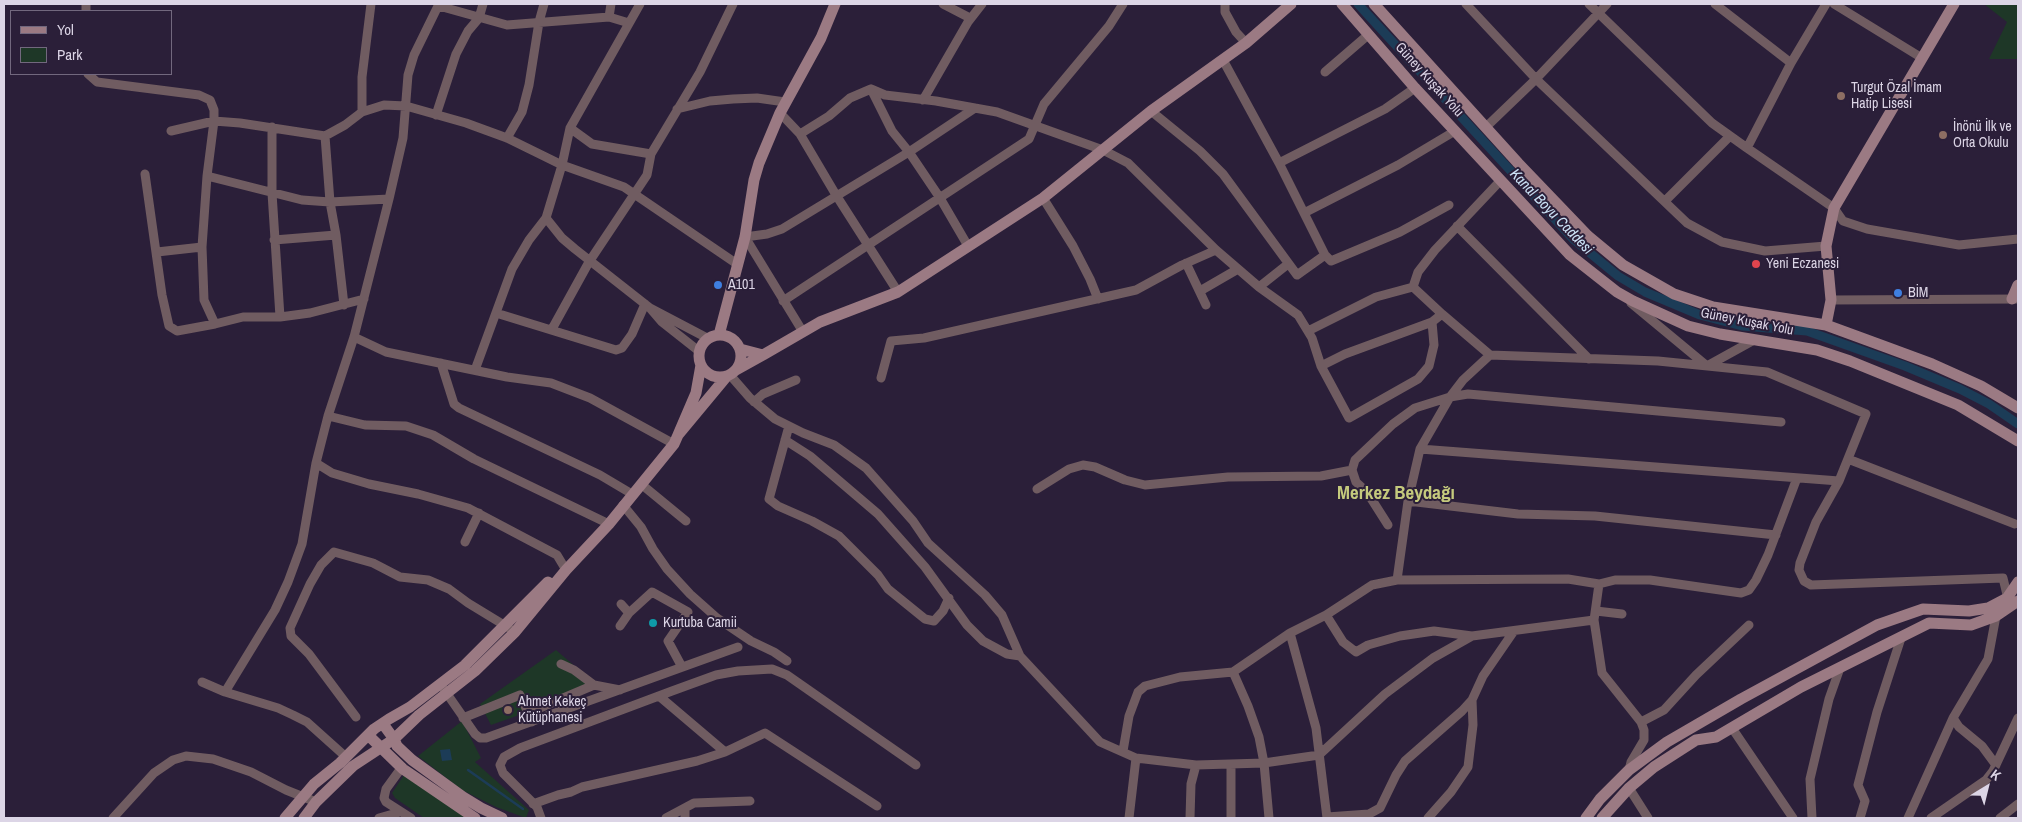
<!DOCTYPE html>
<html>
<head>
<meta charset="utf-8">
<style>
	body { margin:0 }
	#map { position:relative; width:2022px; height:822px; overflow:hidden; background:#2b1f39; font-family:"Archivo Narrow",sans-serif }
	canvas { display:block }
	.frame { position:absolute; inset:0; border:5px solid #dcd5e6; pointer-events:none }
	.legend { position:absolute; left:10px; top:10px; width:162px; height:65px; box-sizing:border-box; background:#2b1f39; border:1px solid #72687e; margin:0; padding:6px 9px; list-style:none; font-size:15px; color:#dcd5e6 }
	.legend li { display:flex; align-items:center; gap:10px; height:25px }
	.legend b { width:25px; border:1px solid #72687e }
	.north { position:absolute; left:1962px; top:762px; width:50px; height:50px; -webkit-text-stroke:4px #2b1f39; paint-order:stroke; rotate:36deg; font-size:14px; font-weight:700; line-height:20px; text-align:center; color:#dcd5e6 }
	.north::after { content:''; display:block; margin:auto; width:18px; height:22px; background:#dcd5e6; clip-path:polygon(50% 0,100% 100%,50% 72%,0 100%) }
</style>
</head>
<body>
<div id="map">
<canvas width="2022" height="822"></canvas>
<div class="frame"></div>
<ul class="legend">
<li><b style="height:6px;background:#9b7a83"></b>Yol</li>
<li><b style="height:14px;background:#1e3727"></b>Park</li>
</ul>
<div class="north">K</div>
</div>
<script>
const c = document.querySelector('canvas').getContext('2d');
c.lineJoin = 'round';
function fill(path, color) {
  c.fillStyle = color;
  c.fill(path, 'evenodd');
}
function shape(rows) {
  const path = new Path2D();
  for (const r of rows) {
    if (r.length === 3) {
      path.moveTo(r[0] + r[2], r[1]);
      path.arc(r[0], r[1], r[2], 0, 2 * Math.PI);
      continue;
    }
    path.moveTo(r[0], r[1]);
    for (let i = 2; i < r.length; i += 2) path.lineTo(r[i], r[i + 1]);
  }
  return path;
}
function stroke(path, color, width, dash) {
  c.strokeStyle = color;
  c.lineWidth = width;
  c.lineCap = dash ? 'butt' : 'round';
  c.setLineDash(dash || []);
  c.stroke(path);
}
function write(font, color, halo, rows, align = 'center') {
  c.font = font + ' "Archivo Narrow",sans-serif';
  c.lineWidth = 4;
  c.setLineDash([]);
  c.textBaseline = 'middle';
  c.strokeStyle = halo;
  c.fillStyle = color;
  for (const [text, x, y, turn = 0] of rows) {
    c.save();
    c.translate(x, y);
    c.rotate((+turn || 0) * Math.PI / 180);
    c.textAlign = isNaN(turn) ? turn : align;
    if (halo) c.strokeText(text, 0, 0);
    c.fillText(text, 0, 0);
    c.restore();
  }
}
const green = shape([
	[1984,4,2018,4,2018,59,1989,59,2007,22],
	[556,650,599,687,491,725,480,704],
	[462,721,481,758,475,762,529,810,526,818,496,807,462,790,418,756],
	[404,775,467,818,424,818,395,798,392,793]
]);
const water = shape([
	[450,749,452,760,442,761,440,750]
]);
const stream = shape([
	[468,770,523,809]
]);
const canal = shape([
	[1358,4,1573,239,1618,276,1645,292,1700,315,1742,326,1807,331,1905,366,1960,389,1989,404,2018,424]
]);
const street = shape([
	[86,4,86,11],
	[439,4,414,55,408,75,403,138,389,199,354,337,328,416,316,463,332,473,369,484,418,494,468,508,557,555,566,570],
	[943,4,970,18],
	[1225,4,1225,12,1236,32,1246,43],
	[1466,4,1536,79,1687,223,1722,242,1765,251,1826,246],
	[1589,4,1712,123,1747,148],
	[1715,4,1791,63],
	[1826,4,1791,63,1747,148,1834,208,1843,221,1867,229,1959,245,2018,239],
	[1834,4,1922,58],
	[439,6,507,25,609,17,629,23],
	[609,17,611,4],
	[1223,60,1279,163,1325,255,1331,261,1400,232,1449,205],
	[1325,72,1368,35],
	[88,74,97,82,199,95,210,100,214,110,214,121,207,176,202,247,204,300,215,324,243,317,280,317,310,313,364,299],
	[871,89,892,131,909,152,940,198,968,246],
	[923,100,968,22,982,4],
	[677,109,710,101,733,99,757,98,785,102],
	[1151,111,1200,151,1223,174,1297,275,1325,255],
	[362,112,362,77,371,4],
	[780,113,800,134,836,195,898,292],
	[436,115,456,54,468,31,479,18,483,4],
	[272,127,272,193,280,317],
	[1486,127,1536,79,1607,4],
	[570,128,592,144,651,154],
	[171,131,214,121,240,123,325,136,345,125,362,112,384,105,406,106,466,123,507,138,562,165,624,187,737,264],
	[800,134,829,116,850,98,871,89,885,95,936,101,997,112,1103,150,1128,163,1216,250,1259,287,1298,315,1312,338,1321,366,1349,418,1418,379,1429,366,1434,345,1432,322],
	[325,136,330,202,336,235,344,305],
	[507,138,522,112,529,85,539,22,544,4],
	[1279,163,1385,109,1415,88],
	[145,174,162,295,169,326,177,331,215,324],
	[207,176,302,200,330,202,389,199],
	[1043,198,1073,246,1090,279,1098,299],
	[1665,201,1730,136],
	[1304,213,1398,165,1455,131],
	[546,218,562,238,575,249,650,308],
	[1457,226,1589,359],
	[274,240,336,235],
	[157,252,202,247],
	[1186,263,1206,305],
	[1259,287,1288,264],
	[1200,291,1238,269],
	[1831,300,2018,299],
	[783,301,1029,139,1044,104,1109,26,1123,4],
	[1631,303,1707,366,1754,340],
	[496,313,616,350,622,348,632,334,645,304],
	[1442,314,1413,287,1418,272,1435,250,1501,180],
	[552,329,589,262,647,175,651,154,700,72,733,4],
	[1308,331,1376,297,1413,287],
	[803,332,745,237,767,234,782,229,909,152,975,108],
	[354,337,386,352,507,377,551,383,590,398,674,444],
	[700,352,662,322,650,308,709,339],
	[441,363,454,404,459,408,600,475,632,494],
	[1321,366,1345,354,1432,322,1442,314,1490,355],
	[475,370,512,269,529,240,546,218,562,165,570,128,640,4],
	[730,375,750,398,775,419,803,433,834,445,866,468,913,521,928,543,985,595,1002,615,1020,656,1100,742,1136,758,1196,765,1264,763,1319,755,1385,694,1433,658,1472,636,1594,620,1599,584,1615,580,1650,580,1741,593,1749,590,1756,580,1768,555,1797,478],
	[881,378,891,341,924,338,1136,290,1182,265,1216,250],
	[754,402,763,394,796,380],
	[328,416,365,425,406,426,433,435,474,459,609,524],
	[789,426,769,499,778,506,812,521,839,536,878,575,888,589,925,619,934,621,943,611,949,598],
	[785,440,810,456,878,514,925,567,967,625,983,641,1007,654,1020,656],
	[1420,449,1450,397,1463,380,1490,355,1658,361,1767,372,1866,414,1839,481,1816,522,1800,563,1799,570,1804,581,1811,585,2003,578,2008,599],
	[1848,459,2015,524],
	[641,484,686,521],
	[1037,489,1069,469,1083,465,1095,467,1125,480,1145,485,1228,477,1321,476,1352,470],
	[1408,501,1518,514,1595,516,1776,535],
	[623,505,641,527,653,549,667,569,690,594,717,618,751,641,774,652,787,661],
	[1388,525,1367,492,1356,482,1352,470,1355,460,1393,424,1415,408,1450,397,1468,394,1781,422],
	[465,542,479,513],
	[1397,580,1568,579,1599,584],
	[621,604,629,613,652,592,688,612,668,641,682,667],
	[1596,611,1622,614],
	[1326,615,1343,642,1356,652,1368,645,1400,636,1434,631,1472,636],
	[1594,620,1602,673,1641,722],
	[620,626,629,613],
	[1290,633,1316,728,1327,818],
	[561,664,574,670,594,685,620,690],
	[1233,672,1248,706,1259,737,1264,763,1269,818],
	[202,682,225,692,278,708,293,715,307,722,346,757],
	[443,688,475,734,480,738,486,738,738,647],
	[225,692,275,610,288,582,302,544,316,463],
	[659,696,725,752],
	[528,713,594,685],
	[356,717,309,654,291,636,290,628,310,584,321,565,334,552,373,563,400,577,428,580,449,589,468,603,509,628],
	[463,718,520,695,532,722],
	[1953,718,1959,727,1982,746,1996,765],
	[1732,728,1793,818],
	[1123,751,1129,716,1138,692,1145,686,1180,677,1233,672,1290,633,1326,615,1372,585,1397,580,1408,501,1420,449,1839,481],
	[1231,765,1231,818],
	[402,767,386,789,384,798,386,802,411,818],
	[1629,770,1631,762,1644,740,1644,730,1641,722,1664,710,1696,675,1749,625],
	[1629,788,1648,818],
	[533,804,558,795,571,792,582,787,697,761,725,752,765,733,877,806],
	[1327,817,1369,814,1380,808,1396,775,1405,761,1462,711,1472,700],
	[113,818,154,773,173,760,186,756,213,759,251,772,286,790,316,802],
	[379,818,400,812],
	[541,818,537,807,503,773,500,765,504,757,520,748,672,691,716,675,738,671,772,669,787,675,916,765],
	[666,818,694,803,750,801],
	[685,818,685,808],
	[1129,818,1136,758],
	[1190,818,1191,784,1196,765],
	[1428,818,1451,792,1468,767,1473,725,1472,700,1483,676,1514,631],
	[1812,818,1810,779,1829,699,1840,668],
	[1860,818,1865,801,1858,785,1877,712,1901,638],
	[1908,818,1953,718,1988,659,1996,616,1999,611],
	[1931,818,1986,780,1993,771,2018,718],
	[2000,818,2018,804]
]);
const secondary = shape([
	[1342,4,1415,88,1570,255,1617,292,1633,301,1688,326,1720,334,1817,350,1850,361,1958,405,2018,441],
	[1374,4,1518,163,1588,236,1623,265,1674,294,1713,307,1826,325,1886,347,1932,364,1981,386,2018,408],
	[2012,299,2018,285],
	[1826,325,1831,300,1826,246,1834,208,1954,4],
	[720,356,21],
	[719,335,745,237,754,180,759,163,780,113,821,38,835,4],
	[763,355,820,322,898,292,1043,198,1151,111,1246,43,1291,4],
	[701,365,696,393,678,435,727,376],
	[736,370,763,355,740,349],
	[383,724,394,739,397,746,412,760,463,797,481,808,502,818],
	[368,735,403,769,475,818],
	[285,818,314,784,340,763,374,729,389,719,410,707,465,665,548,582],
	[304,818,316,802,353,766,394,739,419,715,475,671,515,632,566,570,609,524,674,444,678,435],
	[1586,818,1600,799,1629,770,1667,742,1741,699,1877,625,1923,609,1969,611,1988,608,2007,598,2018,582],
	[1602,818,1629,788,1654,767,1696,740,1716,737,1801,687,1929,623,1971,625,1996,616,2018,601]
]);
const markers = [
	[1841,96,5,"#8d6e63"],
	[1943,135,5,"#8d6e63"],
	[1756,264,5,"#e0444e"],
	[718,285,5,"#3f7fe0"],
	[1898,293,5,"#3f7fe0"],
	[653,623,5,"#0f9aa8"],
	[508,710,5,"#8d6e63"]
];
const streetNames = [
	["Güney Kuşak Yolu",1429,80,48],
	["Güney Kuşak Yolu",1747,322,11]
];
const poiNames = [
	["Turgut Özal İmam",1851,88],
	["Hatip Lisesi",1851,104],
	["İnönü İlk ve",1953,127],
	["Orta Okulu",1953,143],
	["Yeni Eczanesi",1766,264],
	["A101",728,285],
	["BİM",1908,293],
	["Kurtuba Camii",663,623],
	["Ahmet Kekeç",518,702],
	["Kütüphanesi",518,718]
];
const waterNames = [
	["Kanal Boyu Caddesi",1551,212,46]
];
const districtNames = [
	["Merkez Beydağı",1396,494]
];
fill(green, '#1e3727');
fill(water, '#1c3c57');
stroke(stream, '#1c3c57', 2.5);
stroke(canal, '#1c3c57', 9);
stroke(street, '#705c61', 9);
stroke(secondary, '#9b7a83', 11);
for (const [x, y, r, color] of markers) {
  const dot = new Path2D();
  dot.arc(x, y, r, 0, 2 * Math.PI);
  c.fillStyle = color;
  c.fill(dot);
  stroke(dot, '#2b1f39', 2);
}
write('14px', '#dcd5e6', '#2b1f39', streetNames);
write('14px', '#dcd5e6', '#2b1f39', poiNames, 'left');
write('italic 15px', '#cae0f4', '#2b1f39', waterNames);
write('bold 19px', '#c5ca7d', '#2b1f39', districtNames);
</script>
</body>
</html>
